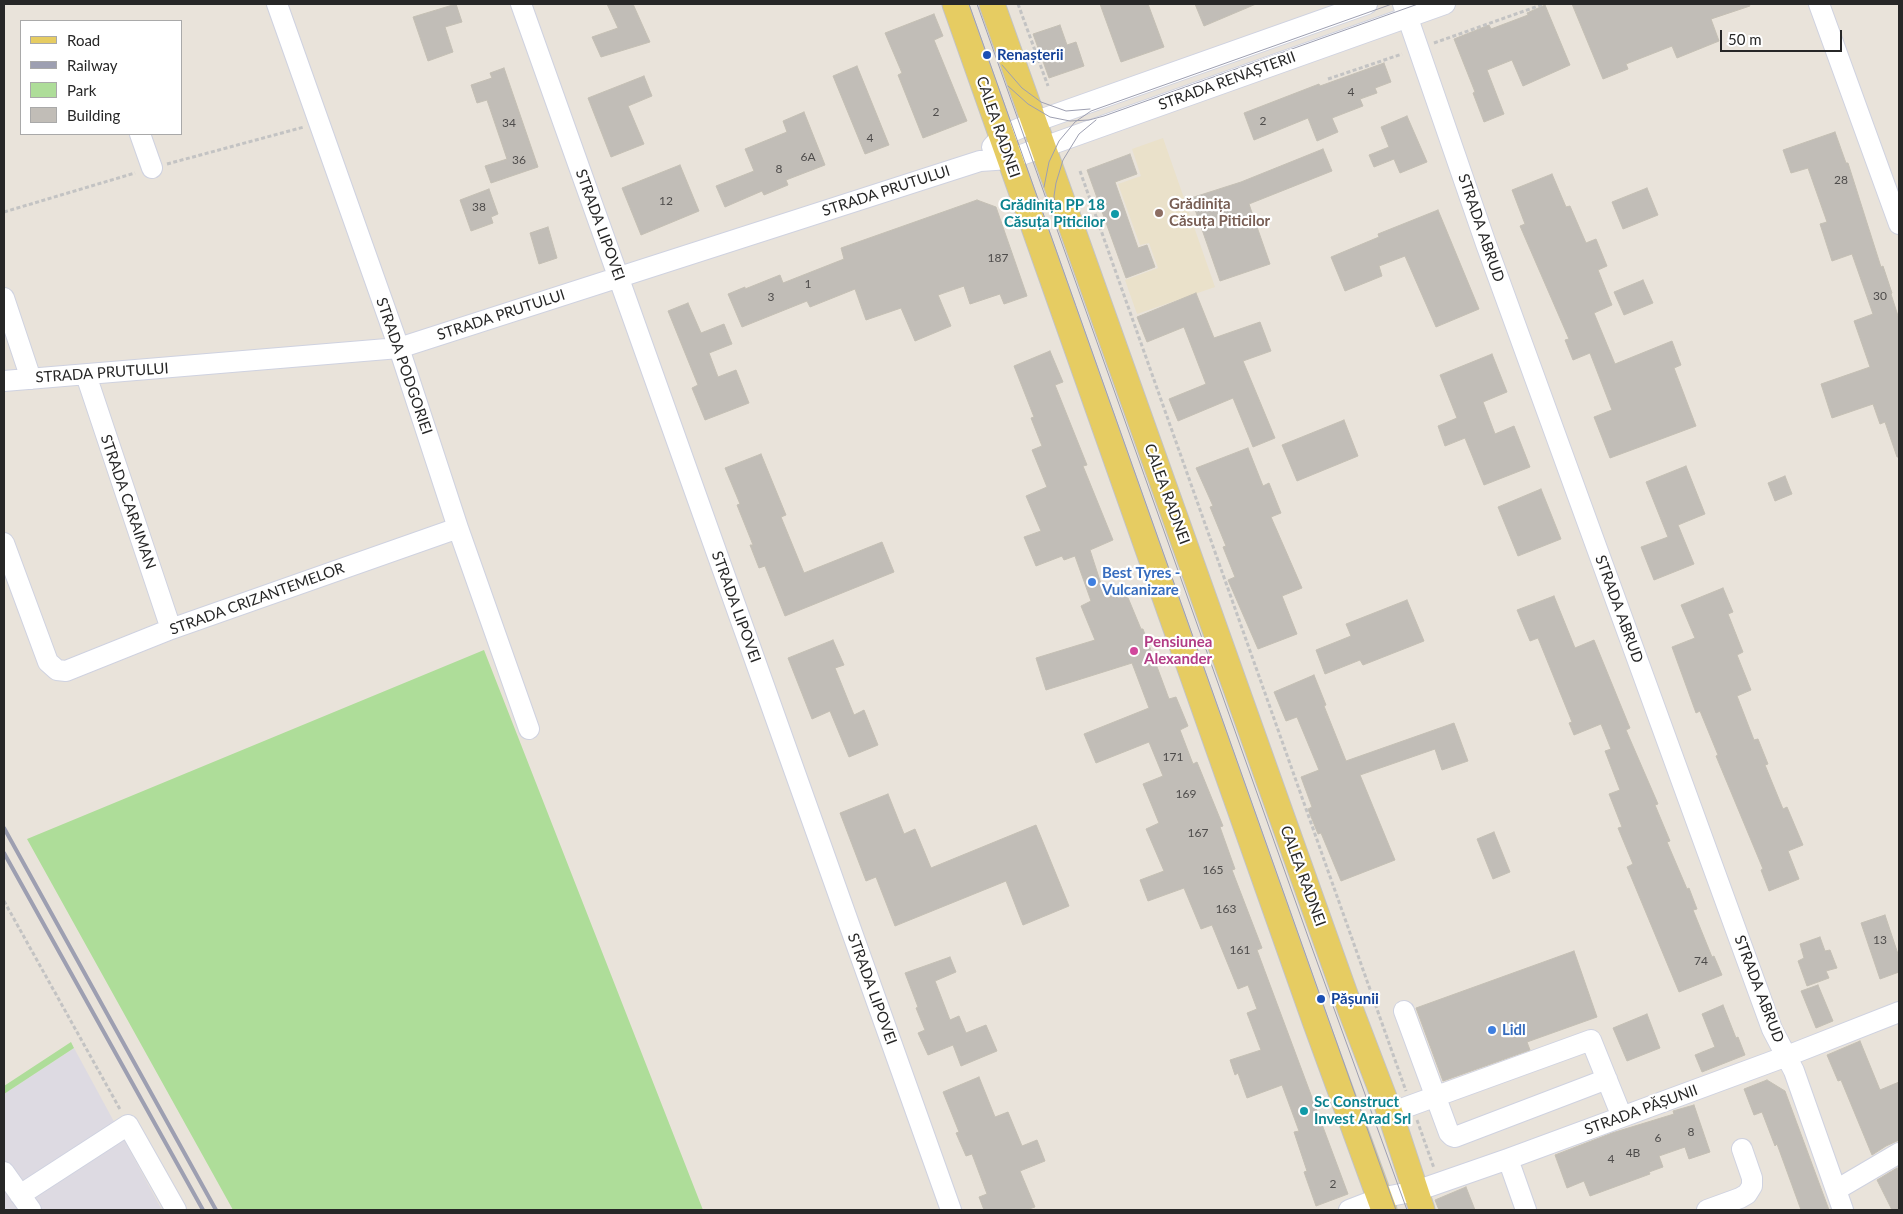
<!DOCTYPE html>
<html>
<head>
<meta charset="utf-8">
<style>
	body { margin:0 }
	#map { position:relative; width:1903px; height:1214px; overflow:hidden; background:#e9e3da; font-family:Lato,sans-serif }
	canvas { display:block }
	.frame { position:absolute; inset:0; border:5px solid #272727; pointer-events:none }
	.legend { position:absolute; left:20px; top:20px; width:162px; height:115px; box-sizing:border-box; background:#fff; border:1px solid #a9a9a9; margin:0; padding:6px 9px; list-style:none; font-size:15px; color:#272727 }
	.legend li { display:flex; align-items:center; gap:10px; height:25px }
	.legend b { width:25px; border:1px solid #a9a9a9 }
	.scale { position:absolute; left:1720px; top:30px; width:122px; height:22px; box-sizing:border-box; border:2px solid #272727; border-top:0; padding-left:6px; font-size:15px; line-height:18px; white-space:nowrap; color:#272727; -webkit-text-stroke:4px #fff; paint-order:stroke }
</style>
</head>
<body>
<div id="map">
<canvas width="1903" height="1214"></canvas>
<div class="frame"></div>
<ul class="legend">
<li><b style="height:6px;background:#e6cc62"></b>Road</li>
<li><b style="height:6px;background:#9d9fb1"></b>Railway</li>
<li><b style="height:14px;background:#aedd99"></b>Park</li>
<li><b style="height:14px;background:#c1bdb7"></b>Building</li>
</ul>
<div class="scale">50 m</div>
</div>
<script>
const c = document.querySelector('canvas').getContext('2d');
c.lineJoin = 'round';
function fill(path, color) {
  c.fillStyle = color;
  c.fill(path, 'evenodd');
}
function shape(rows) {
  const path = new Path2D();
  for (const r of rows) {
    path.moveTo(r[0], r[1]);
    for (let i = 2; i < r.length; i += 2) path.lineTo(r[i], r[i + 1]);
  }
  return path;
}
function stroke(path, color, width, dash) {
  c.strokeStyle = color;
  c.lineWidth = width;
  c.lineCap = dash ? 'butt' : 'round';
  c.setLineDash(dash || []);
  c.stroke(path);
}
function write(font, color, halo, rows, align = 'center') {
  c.font = font + ' Lato,sans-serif';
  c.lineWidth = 4.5;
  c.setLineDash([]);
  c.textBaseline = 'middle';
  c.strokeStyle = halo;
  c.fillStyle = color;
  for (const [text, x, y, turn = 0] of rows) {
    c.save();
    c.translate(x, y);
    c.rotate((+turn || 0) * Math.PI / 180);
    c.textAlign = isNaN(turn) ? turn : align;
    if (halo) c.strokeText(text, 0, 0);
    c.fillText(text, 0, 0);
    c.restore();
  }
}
const industrial = shape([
	[74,1048,162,1210,4,1210,4,1094]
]);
const education = shape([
	[1163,138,1215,287,1137,314,1125,280,1158,268,1149,243,1140,245,1118,184,1141,176,1132,149]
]);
const green = shape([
	[484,650,703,1210,233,1210,27,839],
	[71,1042,74,1048,4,1094,4,1086]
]);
const building = shape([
	[456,4,462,22,445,27,453,52,428,61,413,17,456,4],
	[607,4,633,4,650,42,601,57,592,37,618,28,607,4],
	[1100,4,1148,4,1164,47,1121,62,1100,4],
	[1195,4,1256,4,1204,26,1195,4],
	[1572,4,1749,4,1750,6,1711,19,1719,41,1677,58,1672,46,1626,64,1628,69,1603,79,1572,4],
	[1545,5,1570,65,1523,86,1512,60,1487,70,1504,114,1484,122,1473,93,1475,92,1454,39,1489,25,1491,29,1528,15,1527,13,1545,5],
	[934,14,943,36,934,40,967,121,923,138,898,75,902,73,885,33,934,14],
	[1060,25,1067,45,1076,42,1084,66,1049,78,1033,34,1060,25],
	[1384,63,1391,82,1375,88,1377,93,1360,99,1363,106,1332,118,1338,132,1317,141,1308,118,1254,140,1244,113,1319,84,1320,86,1384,63],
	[857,66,889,145,865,154,833,76,857,66],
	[504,68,538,167,491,183,485,166,507,159,487,100,477,103,471,85,492,78,490,73,504,68],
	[644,76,652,96,628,106,644,144,611,157,588,98,644,76],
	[804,112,825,165,786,180,788,185,764,195,762,191,725,207,716,186,754,171,745,149,787,132,783,121,804,112],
	[1407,116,1427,162,1400,173,1394,159,1374,167,1369,155,1389,147,1381,127,1407,116],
	[1835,132,1846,163,1848,163,1881,267,1883,266,1892,293,1891,294,1899,319,1899,457,1897,457,1885,422,1880,424,1873,404,1832,418,1821,384,1870,367,1854,321,1873,314,1852,254,1832,261,1820,224,1827,222,1808,168,1791,173,1783,150,1835,132],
	[1323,149,1332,171,1249,204,1270,264,1220,281,1191,198,1241,182,1323,149],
	[1130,154,1137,174,1115,182,1138,248,1147,245,1155,267,1126,278,1087,170,1130,154],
	[680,165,699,211,641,235,622,188,680,165],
	[1552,174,1566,207,1570,206,1586,243,1596,239,1607,266,1598,270,1612,305,1594,313,1615,364,1672,341,1681,365,1674,368,1696,426,1610,458,1594,417,1612,410,1590,353,1573,360,1565,340,1569,339,1520,226,1525,224,1512,190,1552,174],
	[1647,188,1658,215,1623,229,1612,202,1647,188],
	[489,189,498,214,491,217,493,223,471,231,460,200,489,189],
	[977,200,996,207,1027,296,1004,304,1000,294,970,304,964,286,938,295,951,326,915,341,901,308,866,320,855,289,810,307,807,301,742,327,728,294,745,287,745,289,780,275,783,283,844,259,841,248,977,200],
	[1438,210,1479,309,1436,327,1405,256,1379,266,1382,276,1345,291,1331,257,1379,237,1378,234,1438,210],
	[548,227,557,258,539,264,530,233,548,227],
	[1643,280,1653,303,1624,315,1614,292,1643,280],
	[1196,293,1214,338,1260,322,1271,351,1243,361,1275,438,1253,447,1233,398,1178,421,1169,399,1206,384,1184,327,1147,342,1137,317,1196,293],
	[688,303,701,333,724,324,732,344,709,353,718,377,736,370,749,403,705,420,692,388,698,385,668,311,688,303],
	[1050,351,1063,382,1055,385,1087,465,1083,466,1113,540,1090,550,1105,596,1124,588,1141,629,1143,629,1169,699,1176,697,1188,726,1180,730,1193,764,1197,762,1223,826,1220,827,1235,869,1232,870,1262,948,1257,950,1348,1194,1316,1206,1304,1172,1307,1171,1294,1132,1299,1131,1282,1085,1247,1098,1238,1073,1235,1075,1230,1060,1261,1050,1247,1013,1257,1009,1248,985,1238,989,1212,925,1201,929,1184,888,1148,901,1140,880,1164,871,1146,829,1159,823,1143,784,1163,776,1149,742,1096,763,1084,734,1149,708,1132,663,1046,690,1036,658,1095,640,1081,606,1091,601,1075,556,1064,560,1062,556,1036,566,1024,537,1041,531,1026,496,1047,487,1032,450,1042,446,1031,418,1034,417,1014,366,1050,351],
	[1492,354,1507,392,1483,402,1495,434,1514,426,1530,467,1484,485,1465,438,1445,446,1438,426,1457,418,1440,375,1492,354],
	[1344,420,1358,456,1297,481,1282,445,1344,420],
	[1248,448,1263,486,1269,483,1281,513,1271,517,1302,588,1282,596,1297,634,1258,649,1228,580,1235,577,1223,547,1226,546,1210,507,1213,506,1196,468,1248,448],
	[761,454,786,515,781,517,804,573,882,542,894,572,785,616,765,566,759,568,750,545,753,545,737,505,740,504,725,468,761,454],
	[1686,466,1705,514,1678,525,1694,564,1654,580,1641,547,1668,537,1646,482,1686,466],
	[1785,476,1792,494,1775,501,1768,483,1785,476],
	[1541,489,1561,539,1518,556,1498,507,1541,489],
	[1723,588,1733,612,1728,614,1743,652,1737,655,1751,690,1737,696,1754,740,1758,739,1768,764,1765,765,1783,809,1787,807,1803,845,1788,851,1799,879,1769,891,1761,870,1763,869,1716,756,1718,755,1700,711,1696,713,1672,647,1695,638,1681,605,1723,588],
	[1554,596,1575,648,1594,640,1630,728,1626,730,1658,804,1655,805,1670,841,1667,842,1687,889,1689,888,1697,909,1693,910,1712,957,1714,956,1722,975,1679,992,1627,867,1633,864,1618,828,1622,827,1609,794,1620,790,1605,751,1611,749,1601,724,1574,735,1569,723,1572,722,1538,638,1530,641,1517,610,1554,596],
	[1407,600,1424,641,1363,665,1360,660,1325,674,1316,650,1351,636,1346,624,1407,600],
	[833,640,844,665,835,668,854,715,864,710,878,745,849,757,830,711,812,719,788,658,833,640],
	[1314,675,1326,705,1324,706,1346,761,1454,723,1468,761,1442,770,1435,749,1360,775,1395,860,1341,881,1321,833,1318,834,1308,809,1312,807,1301,777,1319,770,1297,717,1286,721,1274,692,1314,675],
	[888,794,904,834,915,829,931,868,1036,825,1069,906,1023,925,1006,881,895,926,876,877,866,881,840,813,888,794],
	[1494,832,1510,872,1493,879,1477,839,1494,832],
	[1885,915,1899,957,1899,972,1880,979,1861,923,1885,915],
	[1820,937,1825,951,1830,950,1837,968,1826,971,1829,978,1807,986,1798,961,1804,958,1800,944,1820,937],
	[1574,951,1597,1017,1527,1042,1530,1050,1443,1081,1416,1008,1574,951],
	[950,957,956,972,935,981,950,1020,959,1016,966,1033,986,1025,997,1051,961,1066,953,1045,928,1055,918,1033,925,1030,916,1008,918,1007,905,973,950,957],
	[1818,985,1833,1021,1816,1028,1801,991,1818,985],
	[1723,1005,1736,1038,1738,1037,1745,1055,1702,1072,1695,1055,1715,1047,1702,1014,1723,1005],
	[1647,1014,1660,1048,1627,1061,1613,1028,1647,1014],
	[1860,1041,1880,1090,1899,1082,1899,1140,1886,1146,1872,1155,1841,1080,1838,1081,1827,1055,1860,1041],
	[979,1077,995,1117,1008,1112,1022,1146,1037,1140,1045,1161,1020,1171,1035,1207,1026,1210,984,1210,979,1197,987,1194,972,1154,966,1156,956,1133,959,1132,943,1092,979,1077],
	[1767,1080,1785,1091,1829,1210,1801,1210,1777,1144,1775,1146,1762,1112,1754,1115,1744,1089,1767,1080],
	[1694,1105,1710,1152,1689,1159,1685,1147,1659,1156,1663,1167,1649,1172,1650,1174,1590,1196,1584,1181,1567,1188,1555,1155,1612,1133,1674,1114,1673,1111,1694,1105],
	[1897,1168,1899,1172,1899,1210,1892,1210,1877,1180,1897,1168],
	[1466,1187,1475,1210,1439,1210,1435,1200,1466,1187]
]);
const path = shape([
	[1018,4,1048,86],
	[1434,43,1544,4],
	[1328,79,1402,54],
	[167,164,304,127],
	[1080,171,1406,1091],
	[4,212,135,173],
	[4,901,121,1111],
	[1417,1120,1434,1168]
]);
const minor = shape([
	[277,4,399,348,458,528,529,729],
	[521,4,951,1210],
	[1403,4,1486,244,1772,1029,1794,1071,1843,1210],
	[1819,4,1899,224],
	[140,134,152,168],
	[992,147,1002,136,1034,122,1367,4],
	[4,298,31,379],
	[86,375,171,629],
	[4,381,399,348,980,161,1010,159,1445,4],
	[4,543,48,662,57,670,66,671,171,629,458,528],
	[1404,1011,1449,1133,1452,1136,1455,1137,1607,1079],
	[1390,1113,1591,1040,1622,1117],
	[1508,1159,1526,1210],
	[4,1172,31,1210],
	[1836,1190,1899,1153],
	[20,1195,128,1125,176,1210],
	[1349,1210,1380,1198,1416,1191,1508,1159,1787,1056,1899,1012],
	[1707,1210,1740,1198,1747,1194,1752,1186,1752,1178,1742,1149]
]);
const major = shape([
	[955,4,1315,1021,1384,1210],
	[992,4,1351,1011,1390,1113,1422,1210]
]);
const tram = shape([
	[969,4,1396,1210],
	[977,4,1312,948,1407,1210],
	[1002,65,1022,88,1041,102,1066,111,1090,109],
	[1008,86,1028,104,1050,117,1070,121,1089,120,1104,116,1418,4],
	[1044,187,1049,162,1059,141,1075,122,1091,111,1392,4],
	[1055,211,1054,196,1056,183,1063,160,1079,134,1096,120]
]);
const rail = shape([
	[4,828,216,1210],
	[4,853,203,1210]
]);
const markers = [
	[987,55,5,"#1a4fb4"],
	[1159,213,5,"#8d6e63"],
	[1115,214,5,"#0f9aa8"],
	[1092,582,5,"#3f7fe0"],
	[1134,651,5,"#d1479c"],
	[1321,999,5,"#1a4fb4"],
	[1492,1030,5,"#3f7fe0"],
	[1304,1111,5,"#0f9aa8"]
];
const numberNames = [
	["4",1351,92],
	["2",936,112],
	["2",1263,121],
	["34",509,123],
	["4",870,138],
	["6A",808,157],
	["36",519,160],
	["8",779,169],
	["28",1841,180],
	["12",666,201],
	["38",479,207],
	["187",998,258],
	["1",808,284],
	["30",1880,296],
	["3",771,297],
	["171",1173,757],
	["169",1186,794],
	["167",1198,833],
	["165",1213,870],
	["163",1226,909],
	["13",1880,940],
	["161",1240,950],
	["74",1701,961],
	["8",1691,1132],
	["6",1658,1138],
	["4B",1633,1153],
	["4",1611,1159],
	["2",1333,1184]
];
const transitNames = [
	["Renașterii",997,55],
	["Pășunii",1331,999]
];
const streetNames = [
	["STRADA RENAȘTERII",1227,81,-20],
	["CALEA RADNEI",998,127,71],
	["STRADA PRUTULUI",886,191,-18],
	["STRADA LIPOVEI",600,225,70],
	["STRADA ABRUD",1481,228,71],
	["STRADA PRUTULUI",501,315,-18],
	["STRADA PODGORIEI",404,366,71],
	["STRADA PRUTULUI",102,373,-4],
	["CALEA RADNEI",1167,494,70],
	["STRADA CARAIMAN",128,502,71],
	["STRADA CRIZANTEMELOR",257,599,-20],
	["STRADA LIPOVEI",736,607,70],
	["STRADA ABRUD",1619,609,70],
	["CALEA RADNEI",1303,876,70],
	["STRADA LIPOVEI",872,989,70],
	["STRADA ABRUD",1759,989,69],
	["STRADA PĂȘUNII",1641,1110,-20]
];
const educationNames = [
	["Grădinița",1169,204],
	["Căsuța Piticilor",1169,221]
];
const cultureNames = [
	["Grădinița PP 18",1105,205],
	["Căsuța Piticilor",1105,222],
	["Sc Construct",1314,1102,"left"],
	["Invest Arad Srl",1314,1119,"left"]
];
const shopNames = [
	["Best Tyres -",1102,573],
	["Vulcanizare",1102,590],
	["Lidl",1502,1030]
];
const hotelNames = [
	["Pensiunea",1144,642],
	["Alexander",1144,659]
];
fill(industrial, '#dddae2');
fill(education, '#eae1ca');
fill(green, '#aedd99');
fill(building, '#c1bdb7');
stroke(building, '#c4bfb4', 1);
stroke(minor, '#cfd2e0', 22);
stroke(major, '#c3c3c3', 27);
stroke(path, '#c3c3c3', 3, [4, 2.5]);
stroke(minor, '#fff', 20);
stroke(major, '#e6cc62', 25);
stroke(tram, '#9d9fb1', 1);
stroke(rail, '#9d9fb1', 4);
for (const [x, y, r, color] of markers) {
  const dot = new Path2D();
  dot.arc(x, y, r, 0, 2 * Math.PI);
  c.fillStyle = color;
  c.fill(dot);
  stroke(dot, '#fff', 2);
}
write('12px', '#4e4c4b', null, numberNames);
write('bold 15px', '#164399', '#fff', transitNames, 'left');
write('15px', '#272727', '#fff', streetNames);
write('bold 15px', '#785e54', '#fff', educationNames, 'left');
write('bold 15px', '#0d838f', '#fff', cultureNames, 'right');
write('bold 15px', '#366cbe', '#fff', shopNames, 'left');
write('bold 15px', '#b23c85', '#fff', hotelNames, 'left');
</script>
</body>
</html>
